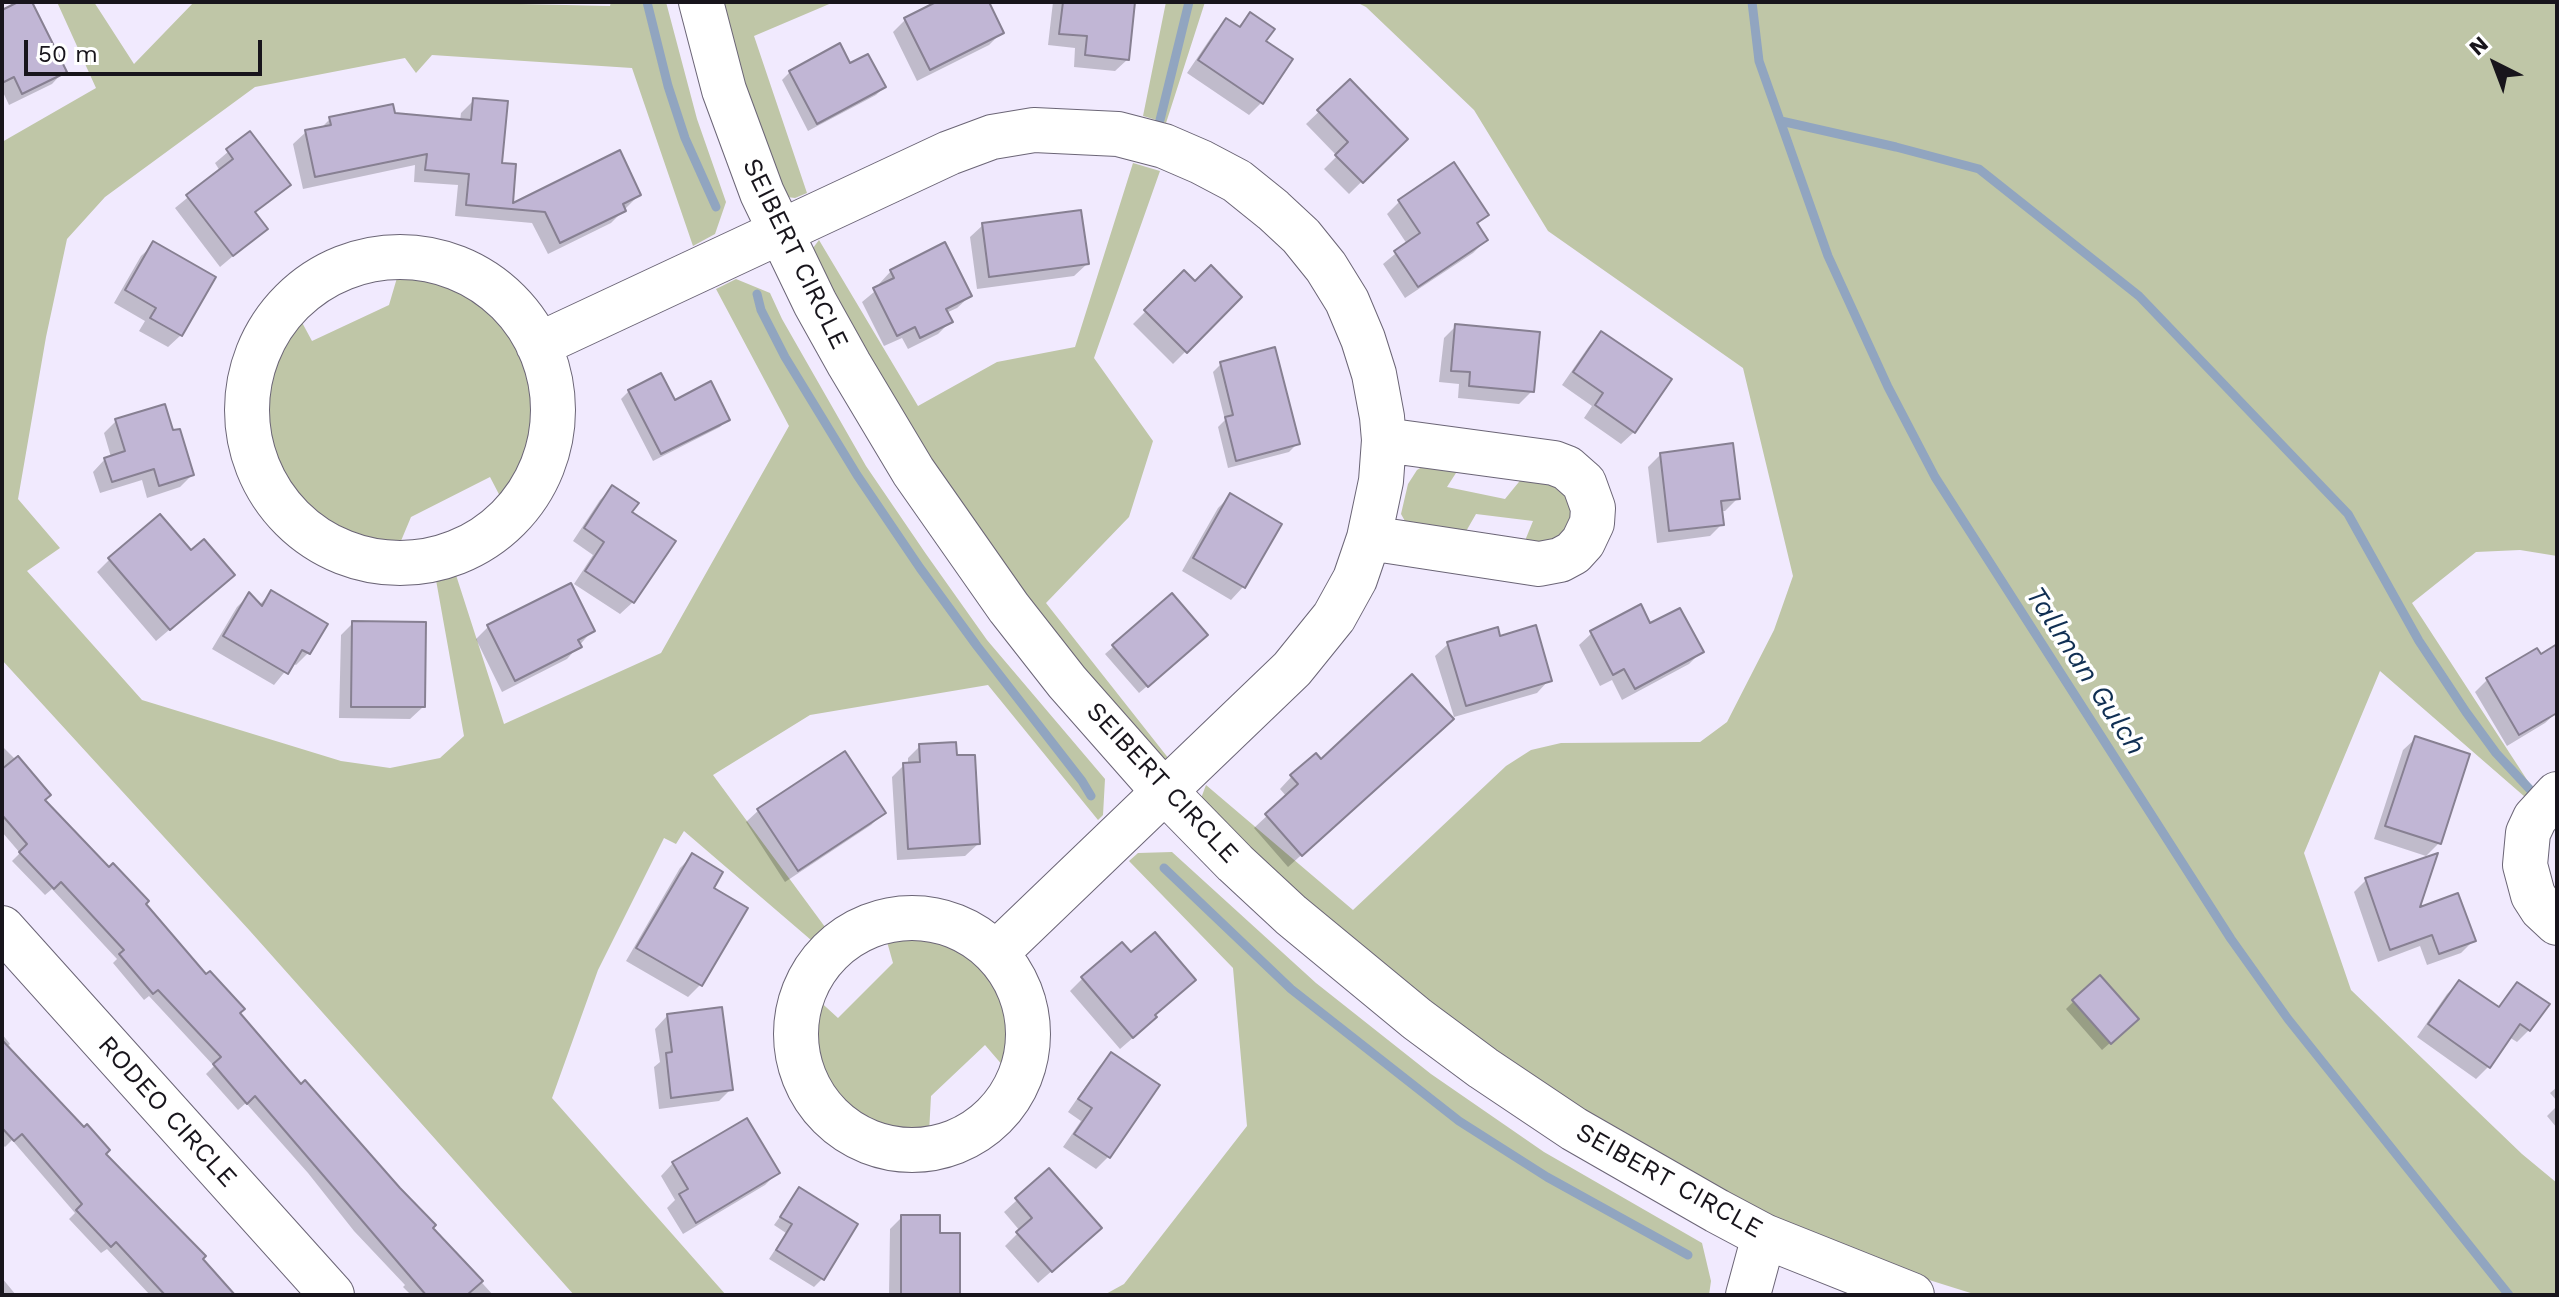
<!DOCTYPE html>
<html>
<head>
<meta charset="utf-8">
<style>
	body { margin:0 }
	#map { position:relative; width:2559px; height:1297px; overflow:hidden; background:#f1eafe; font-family:"Work Sans",sans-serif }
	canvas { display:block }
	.frame { position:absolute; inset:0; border:4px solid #18151c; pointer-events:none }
	.north { position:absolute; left:2455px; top:24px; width:80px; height:80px; -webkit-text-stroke:6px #fff; paint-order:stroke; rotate:318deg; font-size:22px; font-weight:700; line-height:32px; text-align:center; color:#18151c }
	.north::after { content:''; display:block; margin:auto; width:28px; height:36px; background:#18151c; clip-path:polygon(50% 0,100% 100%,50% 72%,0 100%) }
	.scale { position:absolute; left:24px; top:40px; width:238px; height:36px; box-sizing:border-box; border:4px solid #18151c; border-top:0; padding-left:10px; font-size:24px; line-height:28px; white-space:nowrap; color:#18151c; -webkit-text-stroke:6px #fff; paint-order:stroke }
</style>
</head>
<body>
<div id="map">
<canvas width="2559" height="1297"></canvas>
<div class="frame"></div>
<div class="north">N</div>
<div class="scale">50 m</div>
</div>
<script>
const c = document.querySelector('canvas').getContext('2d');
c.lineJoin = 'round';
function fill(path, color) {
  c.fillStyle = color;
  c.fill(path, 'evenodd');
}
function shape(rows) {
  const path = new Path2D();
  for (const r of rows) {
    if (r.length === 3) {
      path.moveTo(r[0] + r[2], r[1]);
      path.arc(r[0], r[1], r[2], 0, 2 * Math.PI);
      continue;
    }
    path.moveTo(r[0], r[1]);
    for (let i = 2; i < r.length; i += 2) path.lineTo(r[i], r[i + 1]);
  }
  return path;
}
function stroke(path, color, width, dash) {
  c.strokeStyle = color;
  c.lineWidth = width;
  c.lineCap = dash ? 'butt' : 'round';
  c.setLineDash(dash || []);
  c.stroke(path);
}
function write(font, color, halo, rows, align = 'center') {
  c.font = font + ' "Work Sans",sans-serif';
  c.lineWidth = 7;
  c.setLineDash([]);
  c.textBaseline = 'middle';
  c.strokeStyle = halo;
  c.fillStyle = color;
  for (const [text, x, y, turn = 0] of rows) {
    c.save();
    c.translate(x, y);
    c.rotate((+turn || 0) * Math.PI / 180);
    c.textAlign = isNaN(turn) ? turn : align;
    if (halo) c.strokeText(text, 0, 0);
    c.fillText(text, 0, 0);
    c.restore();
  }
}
const green = shape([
	[57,2,94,2,134,64,194,2,431,2,610,6,611,2,666,2,697,119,726,202,715,234,693,246,632,68,432,55,416,73,405,58,255,87,105,197,67,239,46,337,18,499,60,548,27,571,142,700,341,761,390,768,440,758,464,736,436,580,456,575,504,724,661,653,789,426,716,289,736,279,770,293,782,319,866,466,926,554,987,640,1105,779,1103,815,1098,820,988,685,810,715,713,775,825,927,811,940,684,831,676,844,664,838,598,970,552,1098,726,1295,574,1295,250,931,2,660,2,142,96,88],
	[720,2,834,2,754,36,807,193,795,198,787,197,758,132],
	[1166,2,1205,2,1166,123,1143,116],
	[1356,2,2557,2,2557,556,2520,550,2476,552,2412,603,2533,789,2525,797,2380,671,2304,853,2351,990,2522,1154,2557,1183,2557,1295,1977,1295,1894,1269,1763,1213,1590,1114,1476,1038,1391,973,1269,867,1200,801,1206,785,1353,910,1506,766,1531,750,1561,743,1700,742,1727,722,1774,630,1793,576,1743,368,1548,231,1474,110,1366,7],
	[1133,163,1160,171,1094,358,1153,441,1129,517,1046,603,1169,759,1164,759,1067,652,949,492,858,344,813,248,819,240,918,406,997,362,1075,347],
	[399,271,439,276,461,283,484,297,508,320,525,343,537,373,541,405,538,438,527,472,514,494,503,502,490,477,411,517,398,548,390,551,339,539,307,518,283,488,266,457,259,417,263,374,275,344,289,321,298,315,312,341,389,305],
	[1430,462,1463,462,1447,487,1505,499,1527,472,1576,495,1569,542,1522,548,1533,521,1476,514,1461,540,1406,523,1401,514,1408,484,1417,470],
	[1172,852,1316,983,1431,1074,1544,1152,1702,1243,1711,1281,1709,1295,1104,1295,1124,1284,1247,1126,1233,968,1129,861,1138,853],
	[904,927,927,927,957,938,979,952,995,970,1014,1019,1016,1041,1013,1057,1004,1067,985,1045,931,1096,929,1133,922,1138,888,1134,863,1125,847,1115,830,1099,815,1077,807,1055,805,1027,808,1008,815,997,838,1018,893,963,884,931]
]);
const shadow = shape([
	[22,2,30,2,64,71,52,84,9,105,2,90,2,12],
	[941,2,975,2,1001,33,989,45,917,81,893,32,905,20],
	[1053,2,1133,2,1128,59,1115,71,1074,67,1075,48,1048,45],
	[1250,14,1264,42,1261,103,1249,115,1187,73,1214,33,1227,20,1237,28],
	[849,66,884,87,876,95,808,131,782,80,790,72],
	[1350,82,1405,139,1349,194,1324,169,1337,156,1306,124],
	[474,100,500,165,510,207,639,195,611,223,548,254,532,223,455,216,458,185,414,182,415,165,303,189,293,144,306,132,320,129,330,119,393,114,460,121,461,113],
	[249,134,288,185,253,214,265,229,220,267,175,208,220,171,215,163],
	[1453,165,1487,214,1476,225,1486,240,1473,253,1405,298,1383,264,1407,244,1387,214,1399,202],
	[983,225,1087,264,1074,276,977,289,970,237],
	[154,244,181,335,168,347,139,331,145,321,114,303,141,256],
	[891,271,970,296,957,308,946,313,950,322,938,334,908,349,902,338,884,346,862,302,880,287,879,284],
	[1184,273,1195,284,1240,297,1173,364,1133,324],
	[1456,326,1532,391,1519,404,1458,398,1459,384,1439,382,1444,338],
	[1601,333,1634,432,1621,444,1584,418,1592,406,1562,385,1589,346],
	[1221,364,1297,444,1289,452,1228,468,1218,427,1225,420,1213,372],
	[629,391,674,402,728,419,720,427,653,461,621,399],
	[116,421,172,433,192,475,180,487,147,498,142,480,100,493,93,472,105,459,111,457,104,433],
	[1660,455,1738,498,1725,511,1721,511,1722,524,1710,536,1657,543,1648,467],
	[612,488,629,513,673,542,633,602,620,614,574,584,593,555,573,541,600,500],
	[1230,496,1280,524,1243,587,1231,600,1182,571,1218,508],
	[109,560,220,587,156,641,97,572],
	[272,592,308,653,296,665,292,663,274,685,212,649,237,607,249,595,258,606],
	[353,623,423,707,410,719,339,718,341,635],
	[1650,626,1701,652,1689,664,1622,700,1612,680,1600,686,1579,645,1592,633],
	[488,627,593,630,567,659,502,692,476,639],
	[1496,630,1499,638,1549,680,1537,693,1454,717,1435,656,1448,644],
	[1198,643,1139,693,1105,654,1113,647],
	[2557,652,2557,712,2545,723,2507,746,2475,692,2488,679],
	[1439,731,1288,867,1254,828,1287,797,1280,789,1292,776,1321,762],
	[2416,738,2468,755,2439,843,2426,856,2374,839,2403,750],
	[2,746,16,760,43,800,144,904,238,1013,493,1295,411,1295,403,1287,405,1285,354,1231,308,1173,246,1103,238,1110,206,1074,214,1066,149,996,144,1000,113,963,117,959,52,889,45,895,12,861,20,853,2,832],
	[920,746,978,844,965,856,897,860,892,777,904,765,908,765,908,758],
	[759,810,883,813,871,825,785,882,746,822],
	[692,856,711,888,745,908,700,985,688,997,626,961,680,868],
	[2366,880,2417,910,2473,941,2461,953,2427,965,2420,946,2378,962,2354,892],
	[1083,978,1153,1016,1142,1030,1120,1049,1070,991],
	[2459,982,2497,1008,2518,984,2529,1030,2517,1042,2509,1037,2488,1067,2476,1079,2417,1037,2447,994],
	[2074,1001,2128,1027,2102,1050,2066,1009],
	[667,1016,731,1089,719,1101,659,1109,654,1067,660,1062,655,1029],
	[2,1034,10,1044,6,1047,232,1295,150,1295,107,1249,101,1253,69,1219,75,1213,12,1140,5,1147,2,1144],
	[1111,1054,1109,1156,1096,1169,1063,1147,1081,1121,1068,1112,1099,1067],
	[2557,1087,2557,1101,2550,1093],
	[2557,1106,2557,1128,2547,1116],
	[673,1163,777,1173,765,1185,683,1234,667,1208,675,1200,661,1176],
	[1049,1171,1087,1240,1038,1283,1005,1246,1020,1231,1004,1212],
	[799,1190,856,1225,822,1279,814,1287,769,1259,786,1233,774,1225],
	[902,1217,938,1235,958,1295,889,1295,890,1229],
	[2,1278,16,1295,2,1295]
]);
const stream = shape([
	[647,2,668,86,685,138,716,207],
	[1752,2,1759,61,1828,256,1888,387,1935,477,2231,939,2288,1019,2509,1295],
	[1160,120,1189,2],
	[1781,121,1896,147,1979,169,2139,296,2348,514,2419,641,2466,712,2496,753,2536,796],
	[757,294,761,310,785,357,857,475,920,568,977,646,1082,781,1091,796],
	[1164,868,1291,989,1459,1121,1547,1177,1688,1255]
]);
const building = shape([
	[18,2,32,2,67,72,22,94,14,77,2,83,2,10,18,2],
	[936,2,989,2,1004,33,930,70,904,18,936,2],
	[1063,2,1135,2,1129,60,1085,55,1087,36,1059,34,1063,2],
	[1250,12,1275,29,1266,41,1293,59,1263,104,1198,60,1226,18,1240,27,1250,12],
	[840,43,850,63,868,54,886,87,817,124,789,71,840,43],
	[1350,79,1408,139,1363,183,1335,155,1348,142,1317,110,1350,79],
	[473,98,508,101,502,163,516,164,513,203,620,150,641,195,623,204,626,211,560,243,545,212,466,205,469,174,425,170,427,154,315,177,305,130,331,125,329,117,393,104,395,113,471,120,473,98],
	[250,131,291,185,255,212,268,229,233,256,186,195,233,159,226,149,250,131],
	[1454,162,1489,215,1477,223,1488,240,1418,287,1394,251,1420,233,1398,200,1454,162],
	[1081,210,1089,264,989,277,982,223,1081,210],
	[153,241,216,277,182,336,150,318,156,308,125,290,153,241],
	[945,242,972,296,946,309,953,322,920,338,915,327,897,336,873,288,894,278,890,270,945,242],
	[1211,265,1242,297,1187,353,1144,310,1184,270,1195,281,1211,265],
	[1455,324,1540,332,1534,392,1469,386,1470,372,1451,371,1455,324],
	[1601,331,1672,379,1635,433,1595,405,1603,393,1573,372,1601,331],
	[1275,347,1300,444,1236,461,1225,417,1233,415,1220,362,1275,347],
	[661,373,675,400,711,381,730,420,661,454,628,390,661,373],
	[165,404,173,430,180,429,194,475,159,486,154,469,112,482,104,458,125,451,115,419,165,404],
	[1733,443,1740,499,1721,501,1724,525,1669,531,1660,453,1733,443],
	[612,485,639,503,632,512,676,541,634,603,585,571,604,542,584,528,612,485],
	[1230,493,1282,524,1245,588,1193,558,1230,493],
	[160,514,191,550,204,539,235,575,170,630,108,558,160,514],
	[571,583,595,631,578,640,582,647,515,681,487,625,571,583],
	[271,590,328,624,310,654,302,650,288,674,223,636,249,592,262,606,271,590],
	[1172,593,1208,635,1148,687,1112,645,1172,593],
	[1641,604,1650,623,1680,608,1704,652,1635,689,1624,669,1613,675,1590,631,1641,604],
	[352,621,426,622,425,707,351,707,352,621],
	[1536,625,1552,681,1466,706,1447,642,1498,627,1500,636,1536,625],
	[2557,644,2557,713,2519,735,2486,678,2537,648,2541,654,2557,644],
	[1412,674,1454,719,1302,856,1265,814,1298,784,1290,775,1316,753,1321,759,1412,674],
	[2415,736,2470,754,2441,844,2385,826,2415,736],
	[956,742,957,755,975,755,980,844,908,849,903,763,920,762,919,744,956,742],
	[845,751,886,813,798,871,757,809,845,751],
	[18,756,51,795,45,800,109,867,113,863,149,901,146,904,206,974,210,971,245,1009,240,1013,301,1084,305,1080,400,1188,436,1225,433,1228,483,1281,467,1295,426,1295,255,1096,247,1104,213,1064,221,1057,158,990,153,994,119,954,124,950,61,882,54,889,19,852,27,844,2,815,2,769,18,756],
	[692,853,723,872,714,888,748,908,702,986,636,948,692,853],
	[2438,853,2420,907,2458,893,2476,941,2439,954,2432,935,2390,950,2365,878,2438,853],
	[1155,932,1196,980,1155,1015,1157,1017,1133,1038,1081,977,1122,942,1131,952,1155,932],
	[2100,975,2139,1019,2111,1044,2072,1000,2100,975],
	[2459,980,2499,1007,2517,982,2550,1004,2530,1031,2520,1024,2490,1068,2428,1024,2459,980],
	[722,1007,733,1090,671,1098,666,1053,672,1052,667,1014,722,1007],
	[2,1040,84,1127,87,1124,110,1150,106,1154,206,1256,203,1259,235,1295,165,1295,116,1242,111,1247,76,1210,82,1204,22,1134,14,1141,2,1128,2,1040],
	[1111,1052,1160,1085,1110,1158,1074,1134,1092,1108,1078,1099,1111,1052],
	[747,1118,780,1173,696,1223,679,1194,688,1189,672,1162,747,1118],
	[1049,1168,1102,1228,1052,1272,1016,1232,1032,1218,1015,1198,1049,1168],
	[799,1187,858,1224,824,1280,776,1250,792,1224,780,1217,799,1187],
	[901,1215,940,1215,940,1233,960,1233,960,1295,901,1295,901,1215]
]);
const minor = shape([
	[701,2,724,90,762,193,815,303,849,364,913,471,1009,608,1067,682,1149,775,1235,863,1291,915,1417,1019,1483,1068,1574,1129,1717,1211,1764,1236,1912,1295],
	[400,410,153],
	[538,345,949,153,992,137,1034,130,1118,134,1164,146,1201,162,1237,181,1273,210,1301,236,1326,267,1347,301,1363,339,1374,374,1382,417,1384,440,1381,481,1369,538,1355,579,1334,617,1292,669,996,953],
	[1369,538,1539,564,1560,560,1573,553,1583,542,1592,523,1593,508,1584,483,1567,468,1554,463,1384,440],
	[2557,794,2535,818,2528,833,2525,865,2533,895,2542,909,2557,923],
	[912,1034,116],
	[2,928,332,1295],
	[1748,1295,1764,1236]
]);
const streetNames = [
	["SEIBERT CIRCLE",795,254,64],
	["SEIBERT CIRCLE",1162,783,47],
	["RODEO CIRCLE",167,1112,48],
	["SEIBERT CIRCLE",1669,1181,29]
];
const waterNames = [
	["Tallman Gulch",2085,671,57]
];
fill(green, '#bfc6a7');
fill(shadow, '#0003');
stroke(stream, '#91a5c0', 9);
fill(building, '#c1b6d5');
stroke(building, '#878092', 2);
stroke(minor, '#6b6576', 46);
stroke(minor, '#fff', 44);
write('26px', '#18151c', '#fff', streetNames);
write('italic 28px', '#102f53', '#fff', waterNames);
</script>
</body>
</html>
